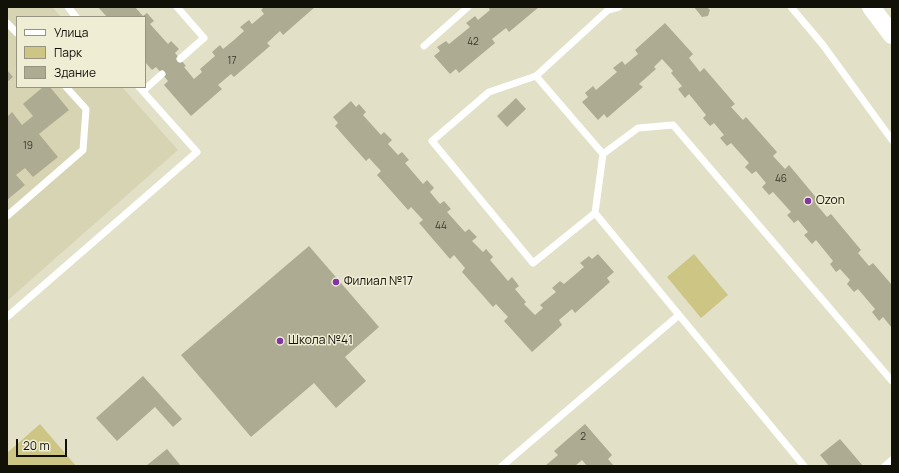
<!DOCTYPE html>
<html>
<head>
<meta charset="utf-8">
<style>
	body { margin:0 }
	#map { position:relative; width:899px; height:473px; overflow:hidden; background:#e2e0c7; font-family:Manrope,sans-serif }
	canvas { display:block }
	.frame { position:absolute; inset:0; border:8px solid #121108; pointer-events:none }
	.legend { position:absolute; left:16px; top:16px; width:130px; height:72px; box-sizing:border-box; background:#efedd4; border:1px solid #979582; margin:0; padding:5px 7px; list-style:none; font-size:12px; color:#121108 }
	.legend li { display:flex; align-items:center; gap:8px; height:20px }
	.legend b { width:20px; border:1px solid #979582 }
	.scale { position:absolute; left:16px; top:439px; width:51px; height:18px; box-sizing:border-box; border:2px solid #121108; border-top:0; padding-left:5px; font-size:12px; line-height:14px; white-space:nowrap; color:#121108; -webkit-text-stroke:3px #efedd4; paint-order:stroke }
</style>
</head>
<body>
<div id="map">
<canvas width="899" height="473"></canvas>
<div class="frame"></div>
<ul class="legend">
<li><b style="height:5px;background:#fff"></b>Улица</li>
<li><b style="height:11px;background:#cdc584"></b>Парк</li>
<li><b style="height:11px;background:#aeab93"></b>Здание</li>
</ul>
<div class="scale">20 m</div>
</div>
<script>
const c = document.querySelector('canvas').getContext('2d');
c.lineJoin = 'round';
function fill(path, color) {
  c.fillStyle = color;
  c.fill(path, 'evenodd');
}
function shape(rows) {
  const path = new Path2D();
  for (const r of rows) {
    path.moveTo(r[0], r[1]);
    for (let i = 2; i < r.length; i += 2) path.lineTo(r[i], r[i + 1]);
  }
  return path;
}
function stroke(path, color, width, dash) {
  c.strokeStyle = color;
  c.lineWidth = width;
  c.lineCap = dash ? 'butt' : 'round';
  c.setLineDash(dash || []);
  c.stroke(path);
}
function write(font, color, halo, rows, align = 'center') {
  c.font = font + ' Manrope,sans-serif';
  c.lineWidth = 3;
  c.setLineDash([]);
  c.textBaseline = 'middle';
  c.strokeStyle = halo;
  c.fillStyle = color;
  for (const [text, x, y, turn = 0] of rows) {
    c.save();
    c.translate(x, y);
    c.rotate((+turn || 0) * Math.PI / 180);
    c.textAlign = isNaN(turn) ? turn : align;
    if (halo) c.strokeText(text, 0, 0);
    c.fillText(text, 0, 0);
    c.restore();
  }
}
const built = shape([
	[7,7,52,7,61,17,17,17,17,87,122,87,178,150,7,301]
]);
const green = shape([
	[694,254,728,295,701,318,667,277],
	[40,424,76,466,7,466,7,453]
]);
const building = shape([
	[98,7,135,7,143,16,147,13,154,21,150,24,168,44,171,41,179,49,175,53,186,66,184,67,194,79,202,72,200,69,215,56,212,52,220,45,223,49,234,40,244,31,240,27,249,20,252,24,264,14,261,10,264,7,315,7,283,35,280,31,267,43,270,46,234,77,231,74,218,85,222,89,191,116,164,85,168,81,156,67,152,70,145,62,145,17,107,17],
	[488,7,539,7,509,32,506,28,492,39,495,43,459,73,456,69,450,74,434,56,440,51,437,47,446,41,449,44,470,27,466,23,475,16,478,20,490,10],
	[694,7,707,7,710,10,708,16,702,17],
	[665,23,693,54,689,58,700,72,704,68,735,104,731,107,743,120,746,117,777,152,773,156,785,169,789,165,819,201,816,204,827,217,831,214,861,250,858,253,869,266,873,263,892,285,892,328,883,317,879,321,872,312,875,309,858,289,854,292,847,284,850,280,840,269,836,272,830,264,833,261,816,240,812,244,804,235,808,232,798,220,794,223,787,215,791,212,773,192,769,195,762,187,766,183,756,171,752,174,745,167,749,163,731,143,727,146,720,138,724,135,714,123,710,126,703,118,706,115,689,94,685,98,678,89,682,86,671,73,673,71,662,59,654,67,656,69,639,84,643,87,607,118,604,114,598,120,582,102,588,97,585,93,593,86,596,90,617,72,613,68,622,61,625,65,638,54,635,50],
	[7,70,13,77,7,82],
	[43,87,50,87,69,110,39,134,58,157,33,177,25,168,16,175,25,185,7,200,7,117,12,112,22,125,33,116,23,104],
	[516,98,526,109,507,127,497,116],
	[351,101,356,107,359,104,366,112,363,115,381,135,384,132,392,140,388,144,398,155,402,152,409,160,405,163,423,184,427,180,434,188,430,192,440,204,444,201,451,209,447,212,465,232,469,229,477,237,472,241,483,252,486,249,493,257,490,260,508,281,512,277,519,286,515,289,526,302,524,304,535,315,543,308,540,305,556,292,552,288,560,281,564,284,584,267,580,263,589,256,592,259,598,254,614,272,607,278,610,282,575,313,572,309,559,320,562,325,532,352,504,321,508,317,496,304,493,307,462,272,465,268,454,255,450,259,419,223,423,220,411,207,408,210,377,175,381,171,369,158,366,161,335,126,338,123,333,117],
	[309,246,379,327,345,357,366,381,336,408,314,383,251,437,181,355],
	[143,376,182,419,173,427,155,407,117,441,96,418],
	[585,424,612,455,608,459,614,466,587,466,582,460,575,466,545,466,558,455,554,451],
	[840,439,863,466,829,466,820,455],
	[167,449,181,466,146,466]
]);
const lane = shape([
	[68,7,76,17],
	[177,7,204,38,180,59],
	[619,7,608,10,536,76,603,154,595,213,679,315],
	[791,7,823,45,892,140],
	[7,23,17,33],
	[424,46,468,7],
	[536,76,489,92,432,141,533,263,595,213],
	[143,91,162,74],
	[603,154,638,128,673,125,892,381],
	[7,216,83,150,86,109,66,87],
	[7,317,197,152,139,87],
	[502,466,679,315,804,466],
	[885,466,892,460]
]);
const secondary = shape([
	[871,7,892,35]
]);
const markers = [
	[808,201,4,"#8034a6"],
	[336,282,4,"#8034a6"],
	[280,341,4,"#8034a6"]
];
const numberNames = [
	["42",473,42],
	["17",232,61],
	["19",28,146],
	["46",781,179],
	["44",441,226],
	["2",583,437]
];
const poiNames = [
	["Ozon",816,201],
	["Филиал №17",344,282],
	["Школа №41",288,341]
];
fill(built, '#d7d4b4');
fill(green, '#cdc584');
fill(building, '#aeab93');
stroke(lane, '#fff', 7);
stroke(secondary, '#fff', 18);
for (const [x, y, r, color] of markers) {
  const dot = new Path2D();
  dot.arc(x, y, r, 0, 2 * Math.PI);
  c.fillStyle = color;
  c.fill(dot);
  stroke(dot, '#efedd4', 1.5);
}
write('10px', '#39382b', null, numberNames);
write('12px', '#121108', '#efedd4', poiNames, 'left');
</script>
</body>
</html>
